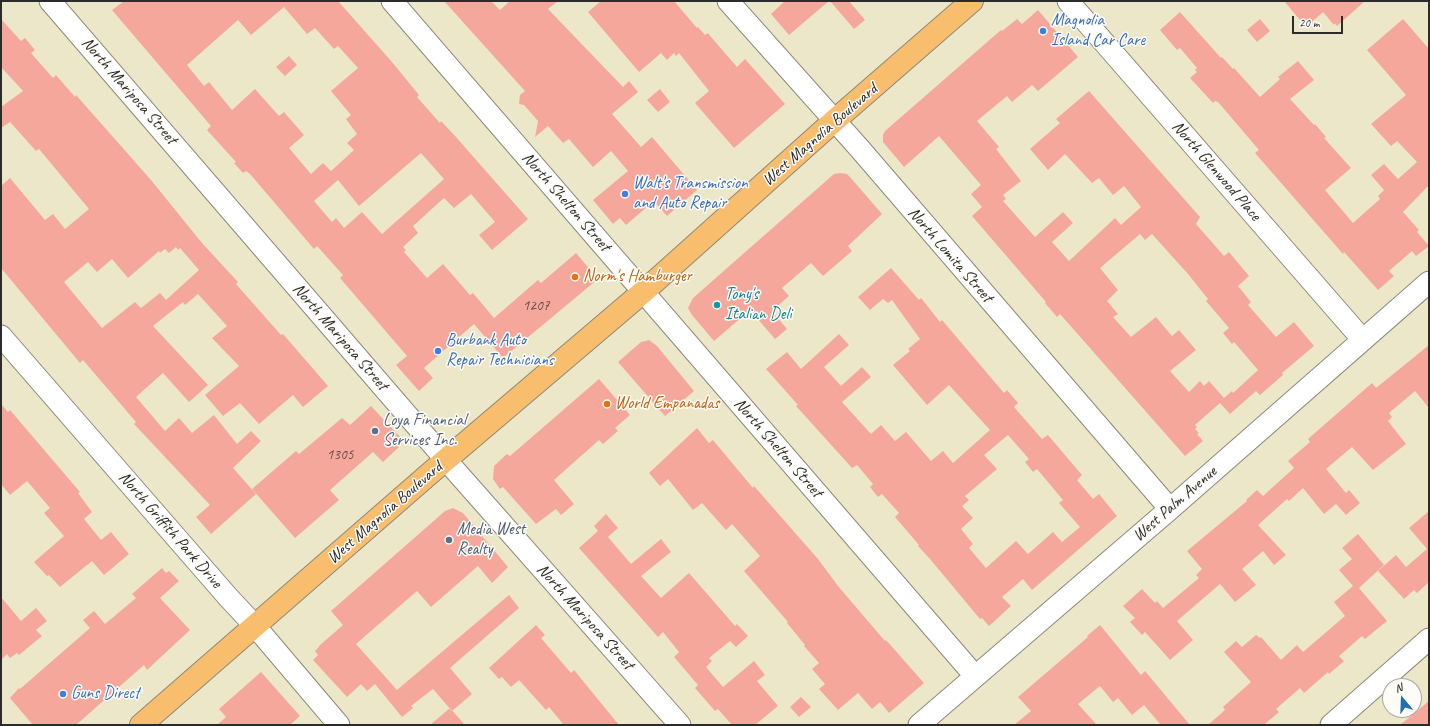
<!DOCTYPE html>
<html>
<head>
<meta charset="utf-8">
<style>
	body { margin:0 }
	#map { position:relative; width:1430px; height:726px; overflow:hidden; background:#ede7ca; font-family:Caveat,sans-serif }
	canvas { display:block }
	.frame { position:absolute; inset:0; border:2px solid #2b2b2b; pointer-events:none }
	.north { position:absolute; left:1382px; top:678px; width:40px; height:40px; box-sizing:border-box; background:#fdfcf7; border:1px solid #a9a8a5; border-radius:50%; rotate:341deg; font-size:11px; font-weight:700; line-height:16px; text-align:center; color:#2b2b2b }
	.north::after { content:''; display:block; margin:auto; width:14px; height:18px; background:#1f6fb2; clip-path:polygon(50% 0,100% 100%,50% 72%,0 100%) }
	.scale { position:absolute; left:1292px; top:16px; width:51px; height:18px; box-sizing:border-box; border:2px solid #2b2b2b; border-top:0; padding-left:5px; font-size:12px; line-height:14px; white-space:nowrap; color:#2b2b2b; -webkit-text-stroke:3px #fdfcf7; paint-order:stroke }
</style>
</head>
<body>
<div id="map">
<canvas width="1430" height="726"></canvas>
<div class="frame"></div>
<div class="north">N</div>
<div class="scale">20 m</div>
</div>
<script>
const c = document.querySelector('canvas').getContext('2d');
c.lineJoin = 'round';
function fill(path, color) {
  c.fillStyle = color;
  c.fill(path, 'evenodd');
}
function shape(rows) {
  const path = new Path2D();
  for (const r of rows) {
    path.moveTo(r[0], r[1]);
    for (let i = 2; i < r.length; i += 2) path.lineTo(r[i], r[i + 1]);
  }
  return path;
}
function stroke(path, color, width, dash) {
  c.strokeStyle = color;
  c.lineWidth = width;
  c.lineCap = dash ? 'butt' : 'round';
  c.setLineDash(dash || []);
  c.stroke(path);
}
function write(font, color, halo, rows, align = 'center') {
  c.font = font + ' Caveat,sans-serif';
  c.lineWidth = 3;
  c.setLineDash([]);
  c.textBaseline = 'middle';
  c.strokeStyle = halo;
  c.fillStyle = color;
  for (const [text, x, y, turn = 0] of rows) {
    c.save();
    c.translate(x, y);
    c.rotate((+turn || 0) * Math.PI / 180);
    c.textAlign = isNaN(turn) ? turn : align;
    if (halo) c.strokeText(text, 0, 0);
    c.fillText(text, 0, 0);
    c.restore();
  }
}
const building = shape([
	[124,1,338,1,392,62,419,95,417,97,440,123,441,121,456,137,528,219,492,250,479,235,495,222,471,194,454,208,444,198,413,226,418,233,403,247,406,250,404,252,427,278,443,264,470,295,473,293,494,318,538,280,541,283,576,253,598,279,503,358,474,324,424,368,433,378,419,391,396,365,407,356,340,278,343,275,317,246,314,249,250,174,246,171,243,173,234,163,236,162,207,130,211,126,112,10],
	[284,7,307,34,315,28,334,49,338,46,358,68,331,91,351,115,346,119,357,134,347,143,354,150,331,171,323,163,311,174,289,148,304,135,284,112,279,116,255,89,232,110,209,82,204,86,187,65,238,20,251,35],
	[421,153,444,179,382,234,362,212,344,228,336,218,332,222,314,201,338,180,359,206],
	[444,1,491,1,500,10,510,1,558,1,548,9,623,87,629,81,638,92,612,114,641,147,652,137,697,190,667,216,654,201,626,225,620,218,613,224,593,200,628,171,611,151,593,167,569,139,563,143,548,126,535,137,538,121,524,105,519,104,520,95,525,91],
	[601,1,674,1,697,28,698,27,705,35,708,33,712,38,737,67,745,59,785,104,734,148,695,103,709,91,679,53,676,56,674,53,667,60,661,53,639,72,588,12],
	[785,1,829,1,789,35,771,14],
	[830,1,849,1,865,20,854,29],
	[1284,1,1365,1,1337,26,1335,23,1334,25,1323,12,1306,27],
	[1038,10,1078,57,1038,91,1032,85,1012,102,1007,96,977,121,999,147,996,149,1021,181,1003,195,1006,199,1003,201,1035,237,1063,212,1073,223,1052,242,1069,261,1115,218,1121,225,1141,207,1124,186,1113,195,1099,178,1092,183,1065,154,1048,170,1030,149,1060,123,1056,119,1089,91,1200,217,1196,224,1224,256,1229,252,1249,276,1238,286,1251,302,1248,305,1276,337,1294,322,1314,346,1282,373,1283,375,1260,395,1256,391,1230,414,1220,403,1195,425,1197,427,1195,429,1199,433,1197,434,1203,441,1185,456,1060,314,1057,317,1045,303,1046,302,972,216,982,207,971,194,981,185,939,136,904,167,883,142,883,135,885,131,1001,30,1002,31,1017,19,1022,24],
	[1140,234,1145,240,1152,234,1188,274,1208,299,1206,301,1229,328,1223,333,1232,344,1234,342,1258,370,1233,393,1232,391,1224,398,1209,381,1204,386,1200,381,1189,392,1170,371,1196,350,1179,330,1172,336,1156,317,1131,337,1113,317,1118,314,1107,301,1118,290,1100,268],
	[1180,12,1221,58,1222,57,1233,69,1234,68,1260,97,1280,79,1278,77,1298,61,1314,80,1290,99,1314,125,1315,124,1326,137,1324,138,1351,168,1325,190,1353,223,1380,199,1378,196,1384,190,1371,175,1384,164,1398,179,1417,162,1397,141,1391,146,1371,124,1406,95,1367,50,1403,19,1429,49,1429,185,1403,212,1419,230,1417,232,1429,246,1416,256,1412,251,1389,271,1394,276,1378,290,1344,252,1343,254,1255,153,1259,150,1218,102,1215,101,1213,103,1190,78,1197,72,1195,70,1197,68,1180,48,1177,50,1160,30],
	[1,19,21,41,25,38,35,50,31,53,53,78,56,75,75,97,76,95,151,180,202,243,238,282,236,284,281,335,283,334,328,386,303,407,293,395,259,424,240,403,223,416,205,395,239,366,212,338,227,326,198,294,185,305,183,302,153,326,208,385,189,402,163,373,136,397,165,431,179,418,192,433,214,415,237,444,251,431,261,441,233,468,256,494,211,534,196,517,210,505,134,424,136,422,83,360,80,363,1,268,1,186,10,178,45,220,53,214,65,229,89,209,39,149,36,151,10,122,1,128,1,107,23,91,1,67],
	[176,247,178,250,180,248,199,270,166,300,160,293,141,308,135,302,102,328,64,282,88,262,97,272,112,259,128,278,159,251,160,253,165,249,169,253],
	[1260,19,1270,31,1257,42,1247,30],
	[289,56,297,65,285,76,276,67],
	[660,89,670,102,658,112,647,100],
	[840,173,847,174,850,177,882,214,848,246,852,251,823,276,811,263,782,288,789,296,772,311,787,329,775,339,750,310,714,341,692,315,688,308,693,298,834,174],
	[891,268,919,300,921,298,940,322,942,320,1004,393,1007,390,1018,403,1014,407,1042,439,1048,435,1082,475,1077,480,1093,499,1099,494,1117,516,1032,590,1023,579,1002,597,1011,606,989,626,982,618,980,619,930,559,918,546,919,545,895,517,899,513,882,494,878,497,870,487,873,484,857,465,852,468,796,406,798,405,766,369,787,352,801,369,839,334,849,345,824,367,841,386,862,367,871,377,842,402,871,434,881,425,895,441,906,432,931,461,943,451,953,463,990,430,949,385,927,405,893,365,910,351,908,349,920,339,892,300,888,303,883,299,870,310,858,297],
	[1008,435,1029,459,1025,462,1033,472,1037,469,1063,500,1059,503,1080,527,1062,542,1053,532,1028,554,1016,541,986,568,969,548,973,544,961,529,973,518,962,506,969,500,965,496,997,469,984,455],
	[649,340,657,346,694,391,665,416,618,362,641,342],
	[1429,345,1429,408,1415,391,1389,413,1392,417,1388,421,1406,444,1373,470,1352,447,1326,469,1346,493,1349,490,1360,503,1346,515,1336,504,1324,514,1303,488,1289,501,1287,499,1258,525,1286,555,1274,565,1263,551,1242,569,1256,585,1235,602,1220,584,1177,621,1193,640,1170,660,1145,632,1142,635,1130,622,1135,618,1123,606,1142,589,1155,603,1157,601,1163,608,1199,578,1196,575,1202,569,1187,551,1247,501,1246,500,1257,490,1263,496,1294,468,1288,461,1310,442,1308,439,1372,383,1376,388],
	[599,379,630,415,615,428,618,431,603,444,599,440,554,480,574,504,561,515,556,509,536,524,503,487,500,489,493,479,494,466,507,454,510,456],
	[1,404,8,412,10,410,80,492,78,493,92,512,84,519,101,540,111,532,129,554,104,575,92,561,60,587,49,575,47,576,34,562,64,536,44,513,50,508,27,481,10,495,1,484],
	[371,406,400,437,401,441,399,447,383,462,373,452,330,490,339,500,295,538,252,489,296,451,299,454,342,418,350,425],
	[697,428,709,443,713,440,753,488,754,486,818,559,838,586,885,641,886,640,924,683,889,713,880,702,872,709,858,693,838,710,819,689,825,684,812,669,819,663,804,646,805,645,787,623,788,622,744,571,760,556,732,524,726,530,702,503,693,510,668,479,660,486,649,473],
	[453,508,463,513,508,567,492,583,478,566,431,607,417,591,356,644,397,690,509,595,519,608,450,668,472,694,452,711,433,689,411,706,413,708,402,717,375,684,367,691,361,684,347,697,313,660,318,655,315,651,319,647,319,646,343,625,331,611,445,511],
	[1429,511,1429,582,1417,593,1414,590,1404,599,1378,571,1396,555,1406,567,1427,549,1409,528],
	[606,514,618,528,608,537,631,564,661,539,671,552,641,576,661,598,689,573,735,626,737,624,748,636,736,647,730,641,709,658,712,661,706,667,723,687,754,661,765,675,757,681,778,706,755,725,732,725,718,709,715,711,695,688,698,685,674,657,679,652,663,632,658,637,579,548,598,531,594,526],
	[1358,534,1384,565,1359,588,1387,621,1365,639,1362,636,1339,656,1344,661,1329,674,1328,672,1304,693,1300,688,1276,709,1279,712,1264,725,1208,725,1225,710,1223,707,1251,682,1224,652,1236,641,1242,647,1256,635,1260,638,1261,637,1281,660,1297,645,1303,652,1345,616,1334,602,1353,586,1339,570,1352,559,1342,548],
	[162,568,166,573,169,571,179,581,160,598,190,630,147,670,144,665,76,725,33,725,10,698,19,688,20,689,90,628,83,620,94,611,105,624,136,598,132,594],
	[1,597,21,621,36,608,47,621,36,630,42,636,19,655,17,653,10,658,7,654,1,660],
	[536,625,545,635,541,638,571,673,574,670,619,725,564,725,549,707,546,710,519,680,511,687,502,677,499,679,489,668],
	[1100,625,1141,675,1145,671,1190,725,1161,725,1144,705,1132,715,1118,698,1113,702,1100,686,1078,704,1097,725,1014,725,1031,711,1018,697,1088,637,1087,636],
	[261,672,300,716,290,725,217,725,226,717,219,709],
	[801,697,811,707,799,717,790,707],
	[1429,701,1429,725,1400,725],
	[450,708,465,725,430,725]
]);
const minor = shape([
	[50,1,446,460,680,725],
	[392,1,975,676],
	[728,1,860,149,1170,509],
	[1068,1,1363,340],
	[1,336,228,597,255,626,339,725],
	[919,725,1170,509,1429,282],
	[1331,725,1429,639]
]);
const major = shape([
	[141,725,428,475,643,292,834,121,972,1]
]);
const markers = [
	[1043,31,4,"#3f7fe0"],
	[625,194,4,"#3f7fe0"],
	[575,277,4,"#e8710a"],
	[717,305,4,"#0f9aa8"],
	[438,351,4,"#3f7fe0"],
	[607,404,4,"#e8710a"],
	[375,431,4,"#5c6f8a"],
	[449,540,4,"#5c6f8a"],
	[63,694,4,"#3f7fe0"]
];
const numberNames = [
	["1207",536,306],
	["1305",340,455]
];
const shopNames = [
	["Magnolia",1051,21],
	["Island Car Care",1051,41],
	["Walt's Transmission",633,184],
	["and Auto Repair",633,204],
	["Burbank Auto",446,341],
	["Repair Technicians",446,361],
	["Guns Direct",71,694]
];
const streetNames = [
	["North Mariposa Street",129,91,49],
	["West Magnolia Boulevard",820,135,-41],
	["North Glenwood Place",1216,171,49],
	["North Shelton Street",566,202,49],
	["North Lomita Street",950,255,49],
	["North Mariposa Street",340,337,49],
	["North Shelton Street",778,448,49],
	["West Palm Avenue",1175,504,-41],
	["West Magnolia Boulevard",385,513,-41],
	["North Griffith Park Drive",170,530,49],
	["North Mariposa Street",585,617,48]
];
const foodNames = [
	["Norm's Hamburger",583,277],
	["World Empanadas",615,404]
];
const cultureNames = [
	["Tony's",725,295],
	["Italian Deli",725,315]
];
const serviceNames = [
	["Loya Financial",383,421],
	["Services Inc.",383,441],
	["Media West",457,530],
	["Realty",457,550]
];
fill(building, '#f5a79c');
stroke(minor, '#8c897a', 23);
stroke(major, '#8c897a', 24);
stroke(minor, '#fff', 21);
stroke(major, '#f9be6d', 22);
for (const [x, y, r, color] of markers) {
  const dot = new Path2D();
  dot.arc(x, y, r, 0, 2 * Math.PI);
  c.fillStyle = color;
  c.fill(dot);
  stroke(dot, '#fdfcf7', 1.5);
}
write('15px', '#5e4a47', null, numberNames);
write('17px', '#366cbe', '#fdfcf7', shopNames, 'left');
write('17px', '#2b2b2b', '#fdfcf7', streetNames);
write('17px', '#c56008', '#fdfcf7', foodNames, 'left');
write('17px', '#0d838f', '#fdfcf7', cultureNames, 'left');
write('17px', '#4e5e75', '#fdfcf7', serviceNames, 'left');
</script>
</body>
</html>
